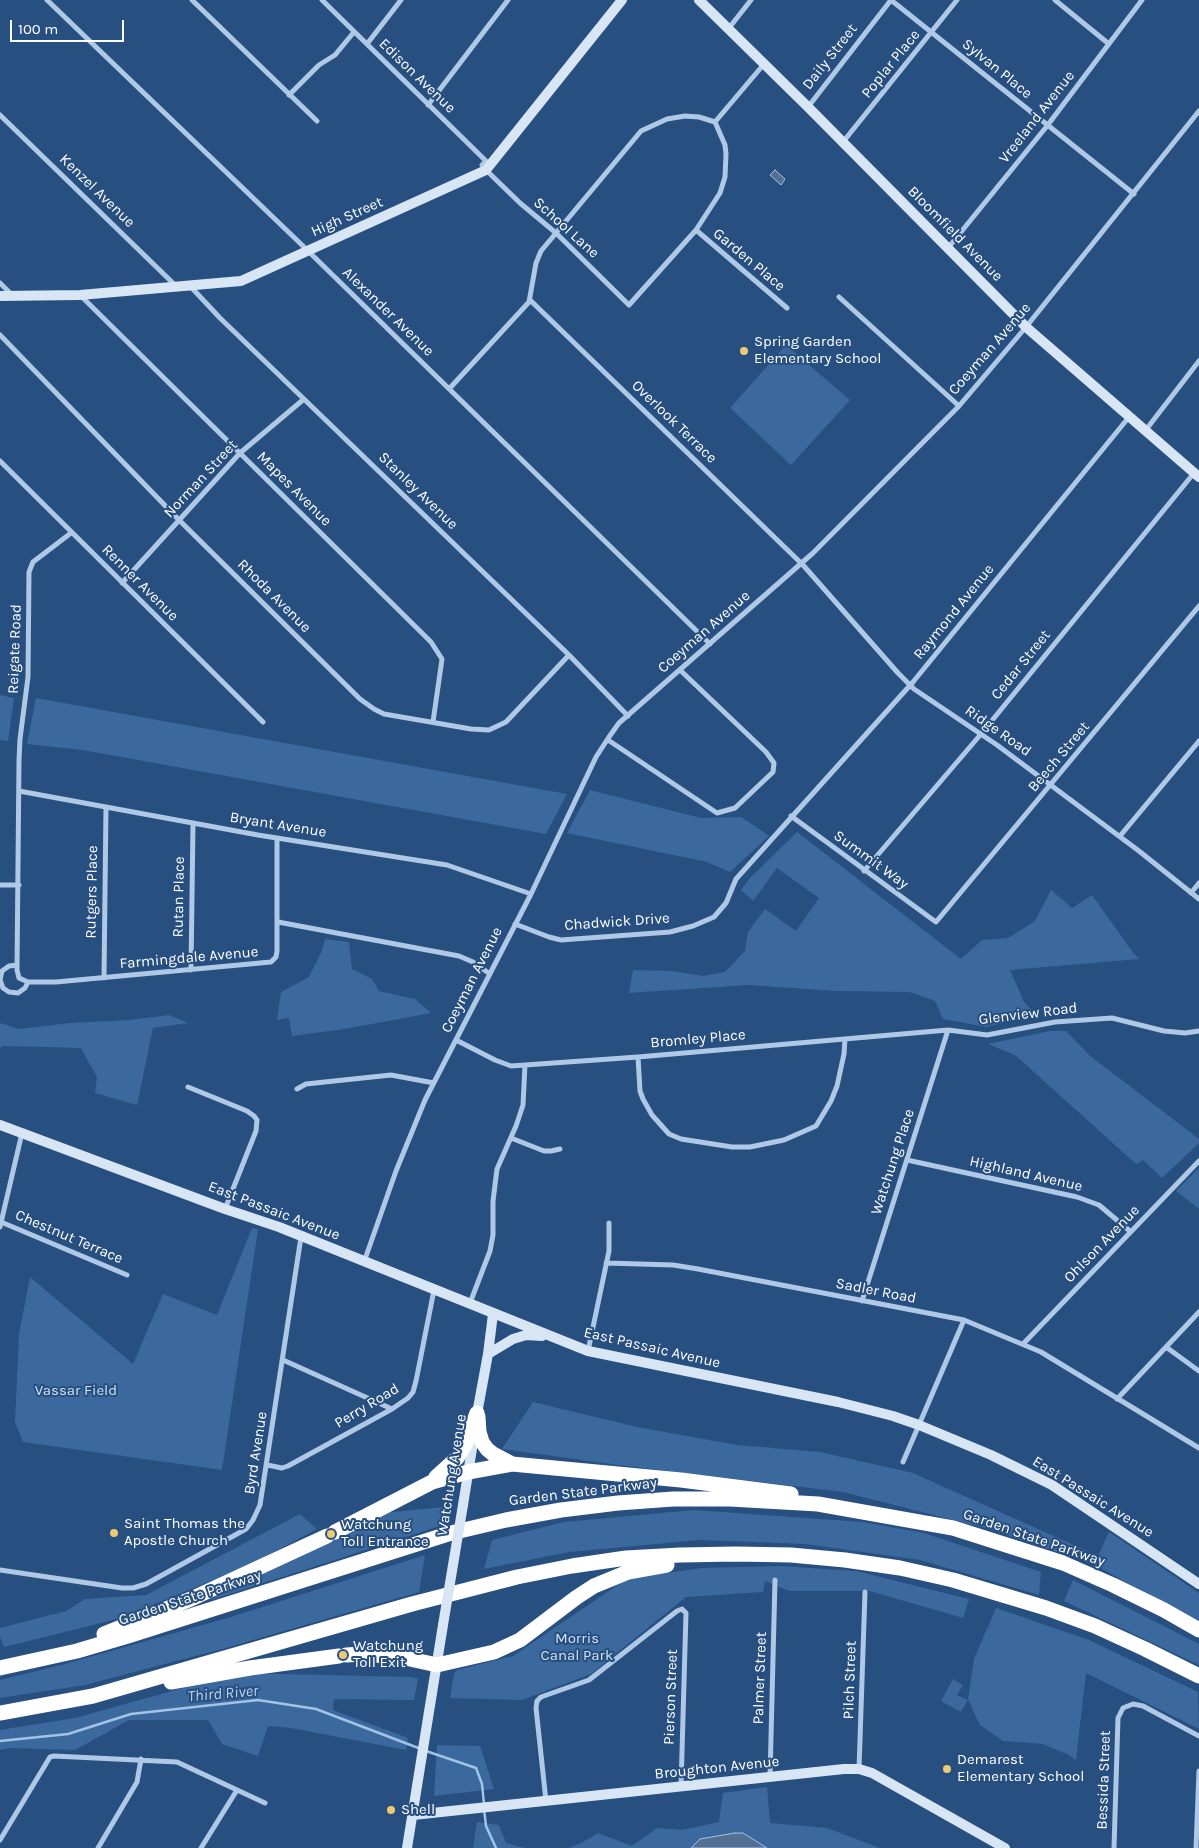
<!DOCTYPE html>
<html>
<head>
<meta charset="utf-8">
<style>
	body { margin:0 }
	#map { position:relative; width:1199px; height:1848px; overflow:hidden; background:#274f80; font-family:Karla,sans-serif }
	canvas { display:block }
	.scale { position:absolute; left:10px; top:20px; width:114px; height:22px; box-sizing:border-box; border:2px solid #fff; border-top:0; padding-left:6px; font-size:15px; line-height:18px; white-space:nowrap; color:#fff; -webkit-text-stroke:4px #274f80; paint-order:stroke }
</style>
</head>
<body>
<div id="map">
<canvas width="1199" height="1848"></canvas>
<div class="scale">100 m</div>
</div>
<script>
const c = document.querySelector('canvas').getContext('2d');
c.lineJoin = 'round';
function fill(path, color) {
  c.fillStyle = color;
  c.fill(path, 'evenodd');
}
function shape(rows) {
  const path = new Path2D();
  for (const r of rows) {
    path.moveTo(r[0], r[1]);
    for (let i = 2; i < r.length; i += 2) path.lineTo(r[i], r[i + 1]);
  }
  return path;
}
function stroke(path, color, width, dash) {
  c.strokeStyle = color;
  c.lineWidth = width;
  c.lineCap = dash ? 'butt' : 'round';
  c.setLineDash(dash || []);
  c.stroke(path);
}
function write(font, color, halo, rows, align = 'center') {
  c.font = font + ' Karla,sans-serif';
  c.lineWidth = 4;
  c.setLineDash([]);
  c.textBaseline = 'middle';
  c.strokeStyle = halo;
  c.fillStyle = color;
  for (const [text, x, y, turn = 0] of rows) {
    c.save();
    c.translate(x, y);
    c.rotate((+turn || 0) * Math.PI / 180);
    c.textAlign = isNaN(turn) ? turn : align;
    if (halo) c.strokeText(text, 0, 0);
    c.fillText(text, 0, 0);
    c.restore();
  }
}
const green = shape([
	[786,345,850,400,791,465,730,408],
	[0,695,14,698,8,741,0,740],
	[36,698,567,794,546,834,83,750,27,744],
	[590,790,701,818,741,817,769,836,730,872,707,862,567,833],
	[797,832,961,959,982,940,1008,938,1035,921,1051,890,1072,908,1092,895,1132,951,1139,959,1010,970,1024,1002,1037,1015,986,1027,943,1019,935,1001,910,992,837,991,748,985,629,993,633,970,672,971,703,976,725,972,745,951,748,932,765,909,796,931,819,898,777,868,753,901,741,890,749,879],
	[325,939,349,942,352,969,372,979,379,991,415,999,431,1013,345,1029,292,1036,289,1018,277,1020,281,992,309,977,322,951],
	[169,1015,188,1023,153,1028,137,1105,95,1093,97,1077,81,1048,3,1046,0,1048,0,1023,19,1029,70,1023,130,1020],
	[1050,1031,1066,1031,1089,1055,1199,1139,1199,1143,1162,1178,1143,1160,1136,1164,1015,1055,988,1044],
	[1199,1168,1199,1209,1176,1191],
	[252,1228,258,1229,222,1470,23,1442,15,1422,19,1334,30,1277,133,1364,163,1294,217,1315],
	[533,1402,637,1427,737,1445,820,1452,913,1473,1098,1556,1109,1532,1199,1593,1199,1623,1095,1565,989,1529,843,1492,618,1465,502,1449],
	[444,1507,449,1523,208,1601,383,1513],
	[694,1510,862,1522,924,1533,1041,1572,1039,1595,920,1560,805,1544,699,1540,569,1552,484,1569,492,1540,564,1522],
	[300,1514,317,1529,250,1565,121,1618,4,1647,0,1637,0,1628,66,1611,85,1599,146,1595],
	[425,1555,419,1592,222,1649,85,1685,0,1698,0,1680,65,1664,231,1617],
	[780,1566,856,1571,969,1599,963,1618,870,1591,789,1591,765,1581,763,1592,686,1597,591,1674,522,1700,450,1698,454,1674,457,1670,513,1656,628,1578,702,1568],
	[1073,1580,1199,1644,1199,1665,1064,1601],
	[996,1608,1089,1640,1198,1692,1199,1729,1086,1673,1076,1760,1067,1754,1043,1744,1003,1741,980,1725,968,1699,974,1659],
	[237,1673,413,1677,418,1679,414,1700,334,1699,333,1710,408,1738,406,1750,291,1728,268,1726,258,1756,222,1744,208,1720,129,1720,75,1750,10,1748,0,1750,0,1730,75,1718],
	[953,1679,963,1685,957,1695,968,1700,961,1712,941,1701],
	[437,1745,480,1746,494,1789,434,1796],
	[767,1787,770,1823,827,1828,880,1848,767,1848,743,1833,700,1839,691,1848,569,1848,583,1842,598,1833,632,1846,657,1828,682,1830,719,1822,723,1793],
	[477,1822,499,1825,506,1843,525,1848,473,1848]
]);
const water = shape([
	[775,170,785,179,781,185,770,175,775,170],
	[735,1833,743,1833,767,1848,691,1848,700,1839,735,1833]
]);
const stream = shape([
	[0,1741,68,1734,131,1714,258,1700,316,1709,421,1749],
	[426,1751,476,1768,482,1784,484,1804],
	[484,1809,486,1826,496,1848]
]);
const street = shape([
	[47,0,303,246,710,644],
	[192,0,317,121],
	[322,0,486,161,482,165,486,170,520,203,556,233,629,305,696,230,720,193,725,177,726,154,725,145,715,122],
	[891,0,1134,194],
	[1055,0,1109,44],
	[729,28,751,0],
	[367,44,401,0],
	[289,95,319,65,335,55,354,32],
	[428,105,508,0],
	[808,107,891,0],
	[0,115,176,286],
	[715,122,764,64],
	[843,142,957,0],
	[696,230,787,308],
	[948,248,1047,126,1142,0],
	[0,283,12,295],
	[190,286,220,318,569,655,628,716],
	[80,295,431,642,442,659,433,722],
	[839,297,959,406],
	[530,300,803,565,898,673,914,689,997,745,1139,851,1199,899],
	[0,335,179,520,360,699,374,709,384,714,471,729,489,730,506,722,569,655],
	[449,389,529,302,536,263,541,251,641,131,667,119,685,116,699,117,715,122],
	[1145,431,1199,361],
	[0,461,263,722],
	[71,533,33,562,29,572,28,677,20,739,19,760,17,970,19,978,28,982,56,982,271,962,276,957,277,951,277,838],
	[122,583,240,453,304,399],
	[608,740,717,813,735,808,773,772,774,763,766,752,680,670],
	[19,791,258,835,447,865,531,894],
	[791,816,936,922,1199,606],
	[1120,836,1199,741],
	[864,871,981,734,1194,473],
	[0,885,19,885],
	[1191,893,1199,883],
	[278,922,459,956,473,962,490,974],
	[515,924,549,937,561,940,670,932,693,926,714,917,726,903,736,879,913,682,1129,417],
	[17,965,9,966,2,971,0,980,3,988,9,992,18,993,25,988,28,982],
	[191,970,193,823],
	[104,978,106,807],
	[456,1040,495,1060,511,1066,638,1057,948,1030,987,1035,1055,1022,1112,1018,1164,1031,1185,1033,1199,1031],
	[638,1057,640,1091,643,1099,652,1115,669,1134,681,1139,732,1147,750,1147,784,1140,816,1126,831,1101,837,1086,844,1054,845,1039],
	[188,1087,247,1111,254,1116,257,1120,256,1131,225,1209],
	[297,1089,306,1084,391,1075,434,1083],
	[511,1138,544,1151,551,1151,560,1149],
	[907,1160,1077,1197,1099,1205,1131,1232],
	[1,1222,127,1275],
	[0,1227,22,1133],
	[364,1262,396,1171,425,1100,531,894,596,757,609,737,619,723,813,553,959,406,1026,327,1199,111],
	[606,1263,673,1265,698,1269,964,1320,1041,1352,1199,1448],
	[862,1301,948,1030],
	[470,1303,490,1251,493,1235,493,1201,497,1169,516,1126,523,1105,525,1065],
	[1023,1344,1199,1161],
	[1166,1347,1199,1371],
	[588,1351,609,1251,609,1223],
	[283,1360,392,1409],
	[1117,1399,1199,1312],
	[903,1462,964,1320],
	[267,1465,282,1468,288,1466,392,1409,408,1398,413,1392,416,1381,434,1290],
	[0,1570,122,1588,133,1588,146,1584,246,1529,253,1520,260,1505,301,1237],
	[859,1769,865,1592],
	[770,1777,775,1580],
	[546,1801,536,1708,537,1701,541,1697,589,1680,677,1611,682,1609,686,1613,681,1787],
	[0,1840,50,1757,54,1756,177,1762,265,1803],
	[98,1848,137,1782,141,1759],
	[201,1848,237,1790],
	[1114,1848,1118,1718,1123,1708,1133,1704,1143,1706,1199,1736],
	[1196,1848,1199,1771]
]);
const secondary = shape([
	[699,0,808,107,1026,327,1199,477],
	[0,296,80,295,241,281,486,170,622,0],
	[0,1125,225,1209,279,1227,588,1351,838,1402,893,1416,919,1425,991,1455,1052,1485,1199,1584],
	[488,1354,513,1339,526,1335,542,1336],
	[476,1419,488,1354,493,1314],
	[463,1505,474,1436],
	[413,1815,844,1769,859,1769,872,1773,1005,1848],
	[407,1848,443,1625]
]);
const highway = shape([
	[478,1417,479,1432,482,1442,487,1449,493,1454,512,1464],
	[436,1477,457,1458,465,1445,477,1413],
	[335,1532,432,1482,468,1472,512,1464,681,1480,791,1494],
	[104,1634,191,1599,327,1536],
	[346,1655,362,1654,401,1657,437,1665,494,1652,520,1640,577,1597,594,1586,628,1572,667,1565],
	[0,1668,77,1651,131,1635,451,1533,506,1520,561,1510,618,1503,673,1499,730,1499,818,1504,953,1528,1063,1563,1113,1585,1164,1610,1199,1630],
	[171,1682,250,1668,339,1656],
	[0,1713,93,1696,412,1604,517,1577,572,1566,626,1558,680,1555,736,1554,791,1555,845,1560,900,1568,953,1580,1046,1608,1095,1626,1145,1649,1199,1676]
]);
const secondaryBridge = shape([
	[443,1625,463,1505]
]);
const markers = [
	[744,351,5,"#eec974"],
	[114,1533,5,"#eec974"],
	[331,1534,5,"#eec974"],
	[343,1655,5,"#eec974"],
	[947,1769,5,"#eec974"],
	[391,1810,5,"#eec974"]
];
const streetNames = [
	["Daily Street",830,57,-52],
	["Poplar Place",891,64,-51],
	["Sylvan Place",997,69,39],
	["Edison Avenue",417,76,44],
	["Vreeland Avenue",1037,117,-52],
	["Kenzel Avenue",97,191,44],
	["High Street",347,217,-24],
	["School Lane",566,228,42],
	["Bloomfield Avenue",955,234,45],
	["Garden Place",749,260,40],
	["Alexander Avenue",388,312,44],
	["Coeyman Avenue",990,349,-49],
	["Overlook Terrace",674,422,44],
	["Norman Street",201,479,-47],
	["Mapes Avenue",294,489,45],
	["Stanley Avenue",418,491,44],
	["Renner Avenue",140,583,45],
	["Rhoda Avenue",274,596,45],
	["Raymond Avenue",954,612,-51],
	["Coeyman Avenue",704,632,-41],
	["Reigate Road",15,649,-88],
	["Cedar Street",1021,665,-51],
	["Ridge Road",998,731,35],
	["Beech Street",1059,757,-50],
	["Bryant Avenue",278,825,9],
	["Summit Way",871,860,36],
	["Rutgers Place",92,892,-89],
	["Rutan Place",179,897,-89],
	["Chadwick Drive",617,922,-4],
	["Farmingdale Avenue",189,958,-5],
	["Coeyman Avenue",472,980,-63],
	["Glenview Road",1028,1014,-7],
	["Bromley Place",698,1039,-5],
	["Watchung Place",893,1162,-72],
	["Highland Avenue",1026,1174,13],
	["East Passaic Avenue",274,1211,21],
	["Chestnut Terrace",69,1237,23],
	["Ohlson Avenue",1102,1244,-46],
	["Sadler Road",876,1291,11],
	["East Passaic Avenue",652,1348,13],
	["Perry Road",367,1406,-31],
	["Byrd Avenue",256,1453,-81],
	["Watchung Avenue",452,1475,-81],
	["Garden State Parkway",583,1492,-7],
	["East Passaic Avenue",1093,1497,32],
	["Garden State Parkway",1034,1538,19],
	["Garden State Parkway",190,1598,-18],
	["Palmer Street",760,1678,-88],
	["Pilch Street",850,1680,-88],
	["Pierson Street",671,1697,-88],
	["Broughton Avenue",717,1768,-6],
	["Bessida Street",1104,1780,-88]
];
const poiNames = [
	["Spring Garden",754,342],
	["Elementary School",754,359],
	["Saint Thomas the",124,1524],
	["Apostle Church",124,1541],
	["Watchung",341,1525],
	["Toll Entrance",341,1542],
	["Watchung",353,1646],
	["Toll Exit",353,1663],
	["Demarest",957,1760],
	["Elementary School",957,1777],
	["Shell",401,1810]
];
const parkNames = [
	["Vassar Field",76,1391],
	["Morris",577,1639],
	["Canal Park",577,1656]
];
const waterNames = [
	["Third River",223,1694,-5]
];
fill(green, '#3c699d');
fill(water, '#537093');
stroke(water, '#a3c3e6', 1);
stroke(stream, '#a3c3e6', 2.5);
stroke(street, '#aec8e6', 5);
stroke(secondary, '#d7e5f5', 10);
stroke(highway, '#fff', 15);
stroke(secondaryBridge, '#d7e5f5', 10);
for (const [x, y, r, color] of markers) {
  const dot = new Path2D();
  dot.arc(x, y, r, 0, 2 * Math.PI);
  c.fillStyle = color;
  c.fill(dot);
  stroke(dot, '#274f80', 2);
}
write('15px', '#fff', '#274f80', streetNames);
write('15px', '#fff', '#274f80', poiNames, 'left');
write('15px', '#d1e2f5', '#274f80', parkNames);
write('italic 16px', '#b9d2ed', '#274f80', waterNames);
</script>
</body>
</html>
